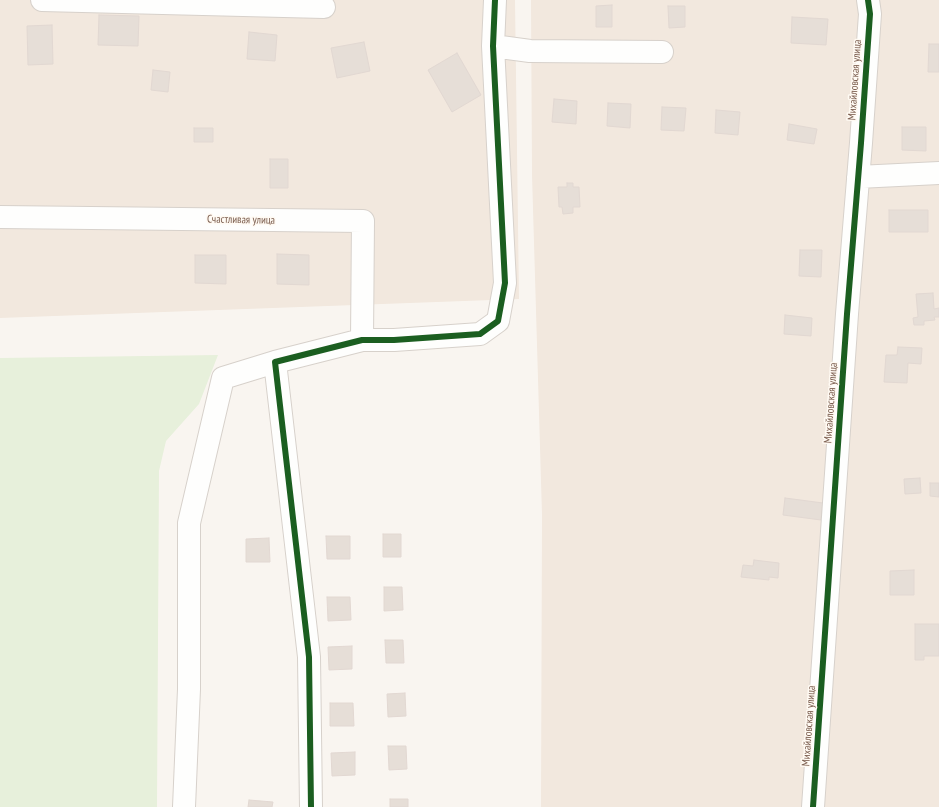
<!DOCTYPE html>
<html>
<head>
<meta charset="utf-8">
<style>
	body { margin:0 }
	canvas { display:block; background:#f9f5f0 }
</style>
</head>
<body>
<canvas width="939" height="807"></canvas>
<script>
const c = document.querySelector('canvas').getContext('2d');
c.lineJoin = 'round';
function fill(path, color) {
  c.fillStyle = color;
  c.fill(path, 'evenodd');
}
function shape(rows) {
  const path = new Path2D();
  for (const r of rows) {
    path.moveTo(r[0], r[1]);
    for (let i = 2; i < r.length; i += 2) path.lineTo(r[i], r[i + 1]);
  }
  return path;
}
function stroke(path, color, width, dash) {
  c.strokeStyle = color;
  c.lineWidth = width;
  c.lineCap = dash ? 'butt' : 'round';
  c.setLineDash(dash || []);
  c.stroke(path);
}
function write(font, color, halo, rows, align = 'center') {
  c.font = font + ' "PT Sans Narrow",sans-serif';
  c.lineWidth = 3;
  c.setLineDash([]);
  c.textBaseline = 'middle';
  c.strokeStyle = halo;
  c.fillStyle = color;
  for (const [text, x, y, turn = 0] of rows) {
    c.save();
    c.translate(x, y);
    c.rotate((+turn || 0) * Math.PI / 180);
    c.textAlign = isNaN(turn) ? turn : align;
    if (halo) c.strokeText(text, 0, 0);
    c.fillText(text, 0, 0);
    c.restore();
  }
}
const residential = shape([
	[0,0,515,0,519,299,0,318],
	[531,0,939,0,939,807,541,807,542,515,532,175]
]);
const green = shape([
	[218,355,199,404,166,441,159,471,157,807,0,807,0,358]
]);
const building = shape([
	[612,5,612,27,596,27,596,6,612,5],
	[668,6,685,6,685,27,669,28,668,6],
	[99,15,139,16,138,46,98,45,99,15],
	[792,17,828,19,826,45,791,43,792,17],
	[52,25,53,64,28,65,27,26,52,25],
	[249,32,277,35,275,61,247,59,249,32],
	[364,42,370,71,337,78,331,48,364,42],
	[929,44,939,44,939,72,928,72,929,44],
	[457,53,481,95,452,112,428,70,457,53],
	[153,70,170,72,168,92,151,90,153,70],
	[554,99,577,101,576,124,552,122,554,99],
	[608,103,631,104,630,128,607,126,608,103],
	[662,107,686,108,684,131,661,130,662,107],
	[716,110,740,112,738,135,715,133,716,110],
	[789,124,817,129,814,144,787,140,789,124],
	[902,127,926,127,926,151,902,150,902,127],
	[194,128,213,128,213,142,194,142,194,128],
	[270,159,288,159,288,188,270,188,270,159],
	[567,183,573,183,573,187,579,187,580,207,573,207,573,213,563,214,562,207,559,207,558,187,567,187,567,183],
	[889,210,928,210,928,232,889,232,889,210],
	[800,250,822,250,821,277,799,276,800,250],
	[277,254,309,255,309,285,277,284,277,254],
	[195,255,226,255,226,284,195,283,195,255],
	[933,293,934,309,939,308,939,317,934,317,935,320,924,321,924,325,914,325,913,318,918,317,916,294,933,293],
	[785,315,812,318,811,336,784,334,785,315],
	[898,347,922,348,921,364,908,363,907,383,884,382,886,355,897,355,898,347],
	[920,478,921,493,905,494,904,479,920,478],
	[930,483,939,483,939,497,930,496,930,483],
	[785,498,823,503,821,520,783,515,785,498],
	[383,534,401,534,401,557,383,557,383,534],
	[326,536,350,536,350,559,327,559,326,536],
	[269,538,270,562,246,562,246,539,269,538],
	[754,560,779,563,778,578,769,577,769,580,741,577,743,565,753,566,754,560],
	[914,570,914,595,890,595,890,571,914,570],
	[384,587,402,587,403,610,384,611,384,587],
	[327,597,350,597,351,620,328,621,327,597],
	[915,624,939,624,939,656,924,656,924,660,915,660,915,624],
	[385,640,403,640,404,663,386,663,385,640],
	[352,646,352,669,329,670,328,647,352,646],
	[405,693,406,716,388,717,387,694,405,693],
	[330,703,353,703,354,726,330,726,330,703],
	[388,746,406,746,407,769,389,770,388,746],
	[355,752,355,775,332,776,331,753,355,752],
	[390,799,408,799,408,807,390,807,390,799],
	[249,800,273,802,272,807,248,807,249,800]
]);
const minor = shape([
	[42,0,324,7],
	[493,46,530,51,662,52],
	[858,177,939,173],
	[0,217,363,221,362,340],
	[184,807,189,689,189,523,223,378,275,362],
	[311,807,309,657,275,362,362,340,394,340,480,334,498,321,505,283,493,46,495,0],
	[813,807,847,314,861,143,870,14,868,0]
]);
const cycleway = shape([
	[311,807,309,657,275,362,362,340,394,340,480,334,498,321,505,283,493,46,495,0],
	[813,807,847,314,861,143,870,14,868,0]
]);
const streetNames = [
	["Михайловская улица",855,80,-86],
	["Счастливая улица",241,220,1],
	["Михайловская улица",831,403,-86],
	["Михайловская улица",809,726,-86]
];
fill(residential, '#f2e8de');
fill(green, '#e7f0db');
fill(building, '#e6ded7');
stroke(building, '#e2d8d2', 1);
stroke(minor, '#d7d1cb', 24);
stroke(minor, '#fefefd', 22);
stroke(cycleway, '#1b5e20', 6);
write('11px', '#7a5c4d', '#fffaf3', streetNames);
</script>
</body>
</html>
